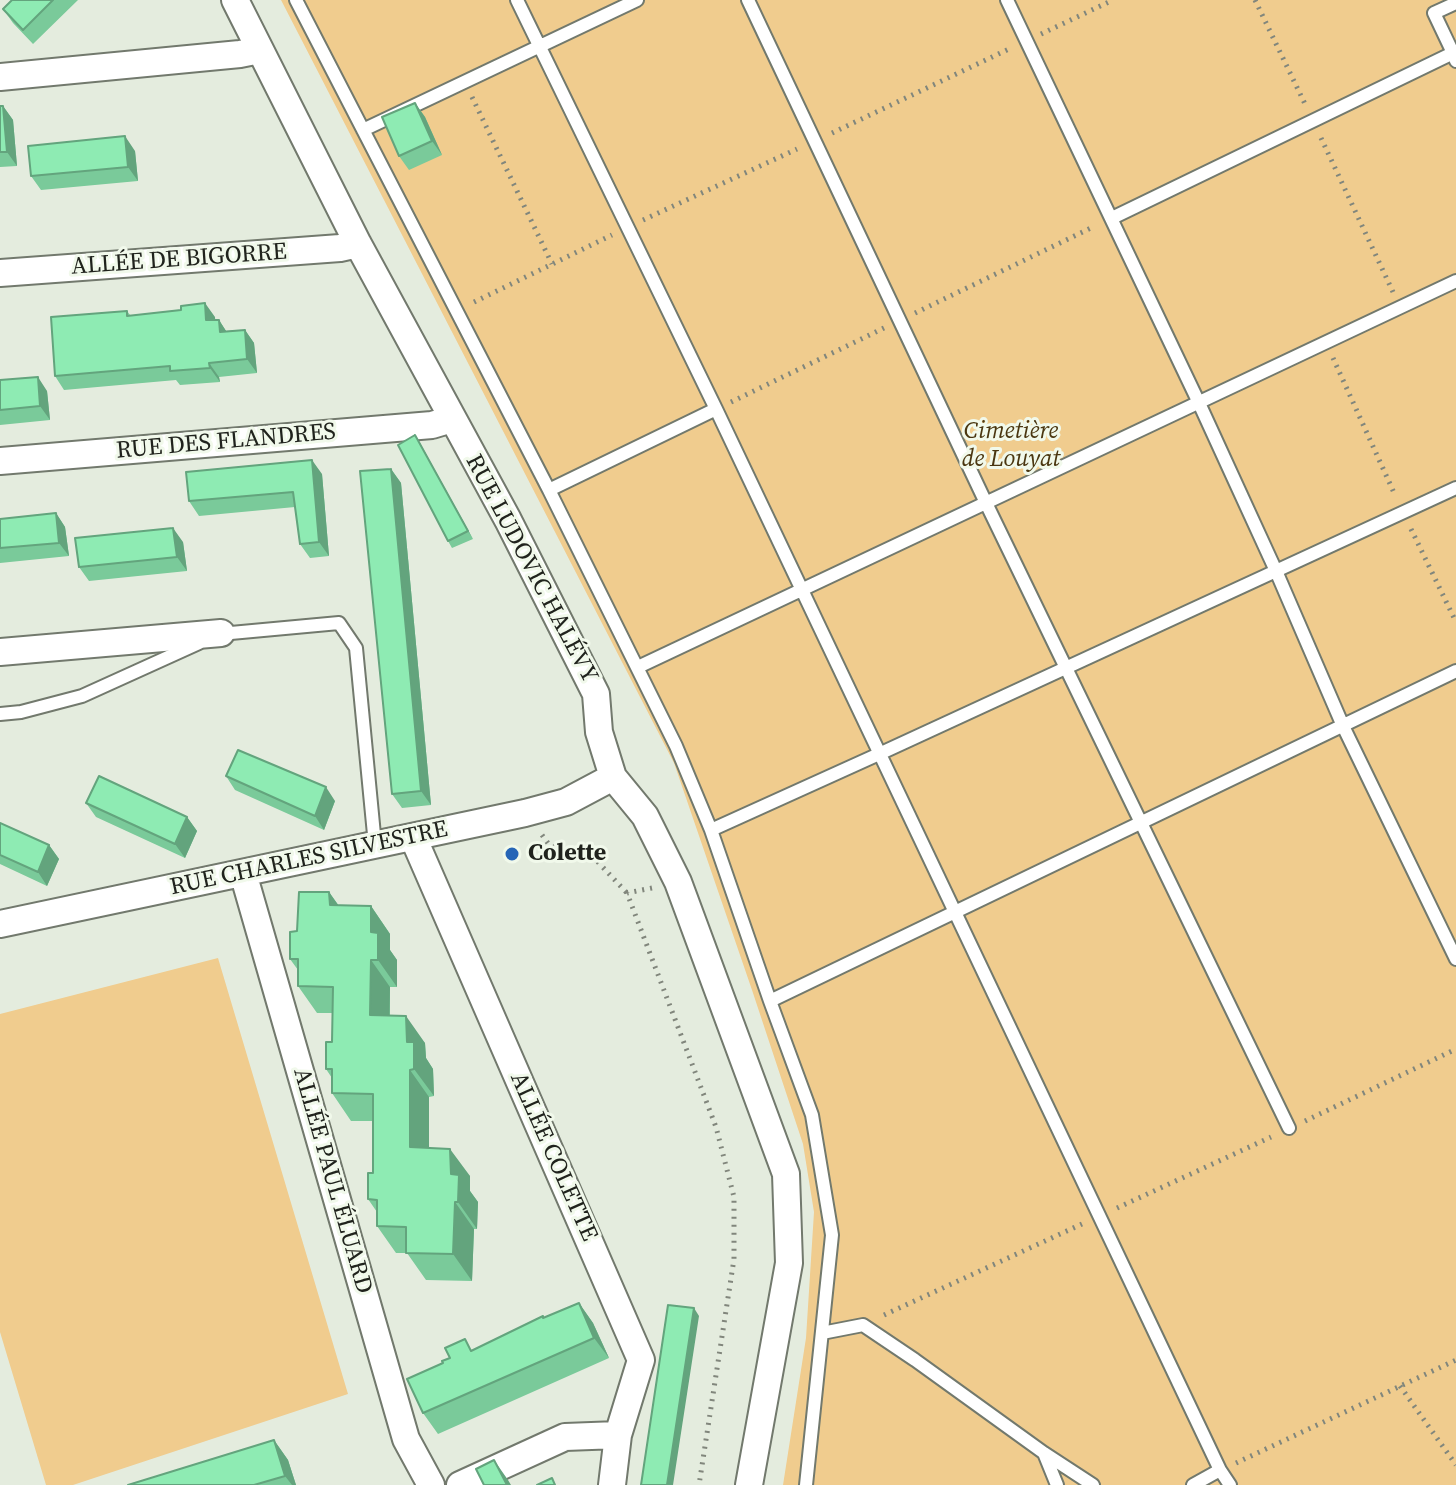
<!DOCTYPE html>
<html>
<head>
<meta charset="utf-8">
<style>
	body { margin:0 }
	canvas { display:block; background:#e4ecde }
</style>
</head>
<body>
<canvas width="1456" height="1485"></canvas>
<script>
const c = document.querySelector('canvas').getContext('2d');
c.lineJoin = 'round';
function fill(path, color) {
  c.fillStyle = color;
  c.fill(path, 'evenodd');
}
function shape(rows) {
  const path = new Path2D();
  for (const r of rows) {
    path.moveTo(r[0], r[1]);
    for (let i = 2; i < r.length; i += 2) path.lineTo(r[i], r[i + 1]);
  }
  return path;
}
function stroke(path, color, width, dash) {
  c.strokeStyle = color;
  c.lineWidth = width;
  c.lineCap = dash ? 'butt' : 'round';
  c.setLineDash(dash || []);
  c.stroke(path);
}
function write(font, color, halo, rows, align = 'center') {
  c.font = font + ' "Source Serif 4",serif';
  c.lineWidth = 6;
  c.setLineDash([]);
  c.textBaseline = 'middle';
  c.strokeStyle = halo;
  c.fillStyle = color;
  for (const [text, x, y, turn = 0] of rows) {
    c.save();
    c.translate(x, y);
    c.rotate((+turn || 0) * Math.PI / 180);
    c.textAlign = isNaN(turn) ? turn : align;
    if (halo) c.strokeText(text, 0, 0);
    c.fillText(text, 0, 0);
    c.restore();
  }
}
const green = shape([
	[281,0,1456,0,1456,1485,783,1485,806,1338,814,1212,803,1144,752,990,674,763],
	[218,958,348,1394,73,1485,46,1485,0,1332,0,1014]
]);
const path = shape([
	[1255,0,1305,104],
	[1041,34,1113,0],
	[472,97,552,264],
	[832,133,1011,48],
	[1321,138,1393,292],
	[643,220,797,149],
	[474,302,612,235],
	[915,313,1093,227],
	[1333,358,1395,495],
	[731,402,884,328],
	[1411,529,1456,622],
	[542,835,550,846,596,860,627,893],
	[652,888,627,893,716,1127,734,1197,734,1259,699,1485],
	[1305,1121,1456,1049],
	[1117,1208,1271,1137],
	[884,1315,1082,1224],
	[1400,1386,1456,1465],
	[1236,1463,1456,1360]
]);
const service = shape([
	[296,0,549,490,716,409],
	[517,0,716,409,1220,1470,1230,1485],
	[748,0,986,503,1289,1128],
	[1007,0,1199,403,1276,571,1343,726,1456,959],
	[1453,53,1434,13,1456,3],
	[363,130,637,0],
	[1112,218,1453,53,1456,61],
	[549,490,676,746,711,830,770,1001,812,1115,832,1235,806,1485],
	[220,634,339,623,356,648,375,845],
	[638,667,1456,281],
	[0,714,21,712,82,696,199,643],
	[711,830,879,754,1456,488],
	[770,1001,1456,671],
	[822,1333,863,1325,915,1360,1044,1453,1093,1485],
	[1044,1453,1057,1485],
	[1193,1485,1220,1470]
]);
const minor = shape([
	[235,0,358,244,508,520,596,694,599,732,613,777,645,816,678,882,786,1174,789,1263,749,1485],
	[0,77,240,54,260,50],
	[0,273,340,248,358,244],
	[0,461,432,425,452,419],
	[0,652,221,633],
	[413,837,641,1360,618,1435,612,1485],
	[243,873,406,1439,431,1485],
	[0,924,525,813,566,802,613,777],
	[460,1485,565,1437,618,1435]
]);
const wall = shape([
	[12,0,78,0,33,44,13,23,3,9],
	[415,103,425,117,442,155,409,170,399,156],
	[0,106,3,106,13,120,17,166,0,167],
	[135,151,138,181,41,190,31,176],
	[127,311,130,315,215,317,215,320,219,320,226,331,245,330,254,343,257,373,219,377,220,382,180,385,176,380,64,390,55,376],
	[0,380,47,391,50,420,0,425],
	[415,435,473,539,452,548,448,541],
	[391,469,401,483,431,805,402,808,392,794],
	[322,474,329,556,310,558,300,544,295,507,199,516,189,501],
	[56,513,65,527,69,556,0,563,0,519],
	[183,542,187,571,89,581,79,567],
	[226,776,335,801,324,830,235,790],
	[86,803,187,817,197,831,185,858,96,817],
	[0,823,49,845,59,859,47,886,0,864],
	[329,892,339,906,371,906,390,934,390,950,397,960,397,987,390,987,390,1016,425,1043,426,1058,433,1069,434,1096,429,1097,429,1148,470,1176,470,1191,478,1202,477,1229,474,1229,472,1281,426,1280,407,1253,396,1253,377,1226,377,1212,368,1199,373,1173,373,1121,351,1121,332,1093,332,1078,326,1069,332,1042,332,1013,317,1013,298,986,298,970,290,959,297,931],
	[579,1303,593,1323,609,1358,438,1434,423,1413,543,1318],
	[274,1440,288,1460,296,1485,128,1485]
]);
const shadedWall = shape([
	[415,103,425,117,442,155,432,141],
	[3,106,13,120,17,166,7,152],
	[125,136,135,151,138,181,128,167],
	[205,303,215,317,216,334,206,320],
	[219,320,228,334,220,332],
	[245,330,254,343,257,373,247,359],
	[209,363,219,377,220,382,210,368],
	[38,377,47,391,50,420,40,406],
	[415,435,420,443,473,539,468,531],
	[312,460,322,474,329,556,319,542],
	[391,469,401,483,431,805,421,791],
	[56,513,65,527,69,556,59,543],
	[173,528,183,542,187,571,177,557],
	[326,787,335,801,324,830,315,816],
	[187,817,197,831,185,858,175,844],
	[49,845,59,859,47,886,38,872],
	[329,892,348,919,330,905],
	[371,906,390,934,390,950,397,960,397,987,378,960,371,932],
	[371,960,390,987,389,1043,370,1015],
	[406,1016,425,1043,426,1058,433,1069,434,1096,414,1069,407,1042],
	[410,1070,429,1097,429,1175,410,1147],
	[450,1149,470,1176,470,1191,478,1202,477,1229,458,1202,451,1174],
	[455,1202,474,1229,472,1281,453,1254],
	[579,1303,593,1323,609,1358,594,1338],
	[694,1308,699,1316,673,1485,667,1485],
	[274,1440,288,1460,296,1485,292,1485,285,1476],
	[494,1460,508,1480,511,1485,507,1485]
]);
const building = shape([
	[12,0,53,0,23,30,3,9,12,0],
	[415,103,432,141,399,156,382,117,415,103],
	[0,106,3,106,7,152,0,152,0,106],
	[125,136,128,167,31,176,28,146,125,136],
	[205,303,206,320,219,320,220,332,245,330,247,359,209,363,210,368,170,371,170,366,55,376,51,317,127,311,127,316,181,310,181,306,205,303],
	[38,377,40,406,0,410,0,380,38,377],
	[415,435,468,531,448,541,398,445,415,435],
	[312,460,319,542,300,544,293,492,189,501,186,472,312,460],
	[391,469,421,791,392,794,360,471,391,469],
	[56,513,59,543,0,548,0,519,56,513],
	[173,528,177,557,79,567,75,538,173,528],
	[238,750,326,787,315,816,226,776,238,750],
	[99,776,187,817,175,844,86,803,99,776],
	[0,823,49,845,38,872,0,855,0,823],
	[299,892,329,892,330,905,371,906,371,932,378,933,378,960,371,960,370,1015,406,1016,407,1042,414,1042,414,1069,410,1070,410,1147,450,1149,451,1174,459,1175,458,1202,455,1202,453,1254,406,1253,406,1227,377,1226,377,1200,368,1199,368,1173,373,1173,373,1094,332,1093,332,1069,326,1069,326,1042,332,1042,333,987,298,986,298,959,290,959,290,932,297,931,299,892],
	[579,1303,594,1338,423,1413,407,1379,443,1363,442,1361,450,1358,445,1348,465,1339,471,1351,543,1316,543,1318,579,1303],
	[668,1305,694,1308,667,1485,641,1485,668,1305],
	[274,1440,285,1476,254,1485,128,1485,274,1440],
	[494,1460,507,1485,484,1485,476,1469,494,1460],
	[552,1478,555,1485,537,1485,552,1478]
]);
const markers = [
	[512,854,8,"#2665b6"]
];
const streetNames = [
	["ALLÉE DE BIGORRE",179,260,-4],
	["RUE DES FLANDRES",226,442,-5],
	["RUE LUDOVIC HALÉVY",531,569,62],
	["RUE CHARLES SILVESTRE",309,859,-12],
	["ALLÉE COLETTE",553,1157,66],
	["ALLÉE PAUL ÉLUARD",332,1181,74]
];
const parkNames = [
	["Cimetière",1011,432],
	["de Louyat",1011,460]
];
const poiNames = [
	["Colette",528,854]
];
fill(green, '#f0cc8e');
stroke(service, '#72796d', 16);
stroke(minor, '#72796d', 30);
stroke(path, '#81867c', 5, [2, 6]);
stroke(service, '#fff', 12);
stroke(minor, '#fff', 26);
fill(wall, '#7aca9a');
fill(shadedWall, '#63a47d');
fill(building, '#8eebb3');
stroke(building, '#63a47d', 2);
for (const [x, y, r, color] of markers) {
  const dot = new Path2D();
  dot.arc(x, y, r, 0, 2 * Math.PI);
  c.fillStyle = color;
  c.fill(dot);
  stroke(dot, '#f1f9eb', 3);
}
write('24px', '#20231d', '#f1f9eb', streetNames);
write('italic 24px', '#4a3610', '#f1f9eb', parkNames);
write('bold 24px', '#20231d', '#f1f9eb', poiNames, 'left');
</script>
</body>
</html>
